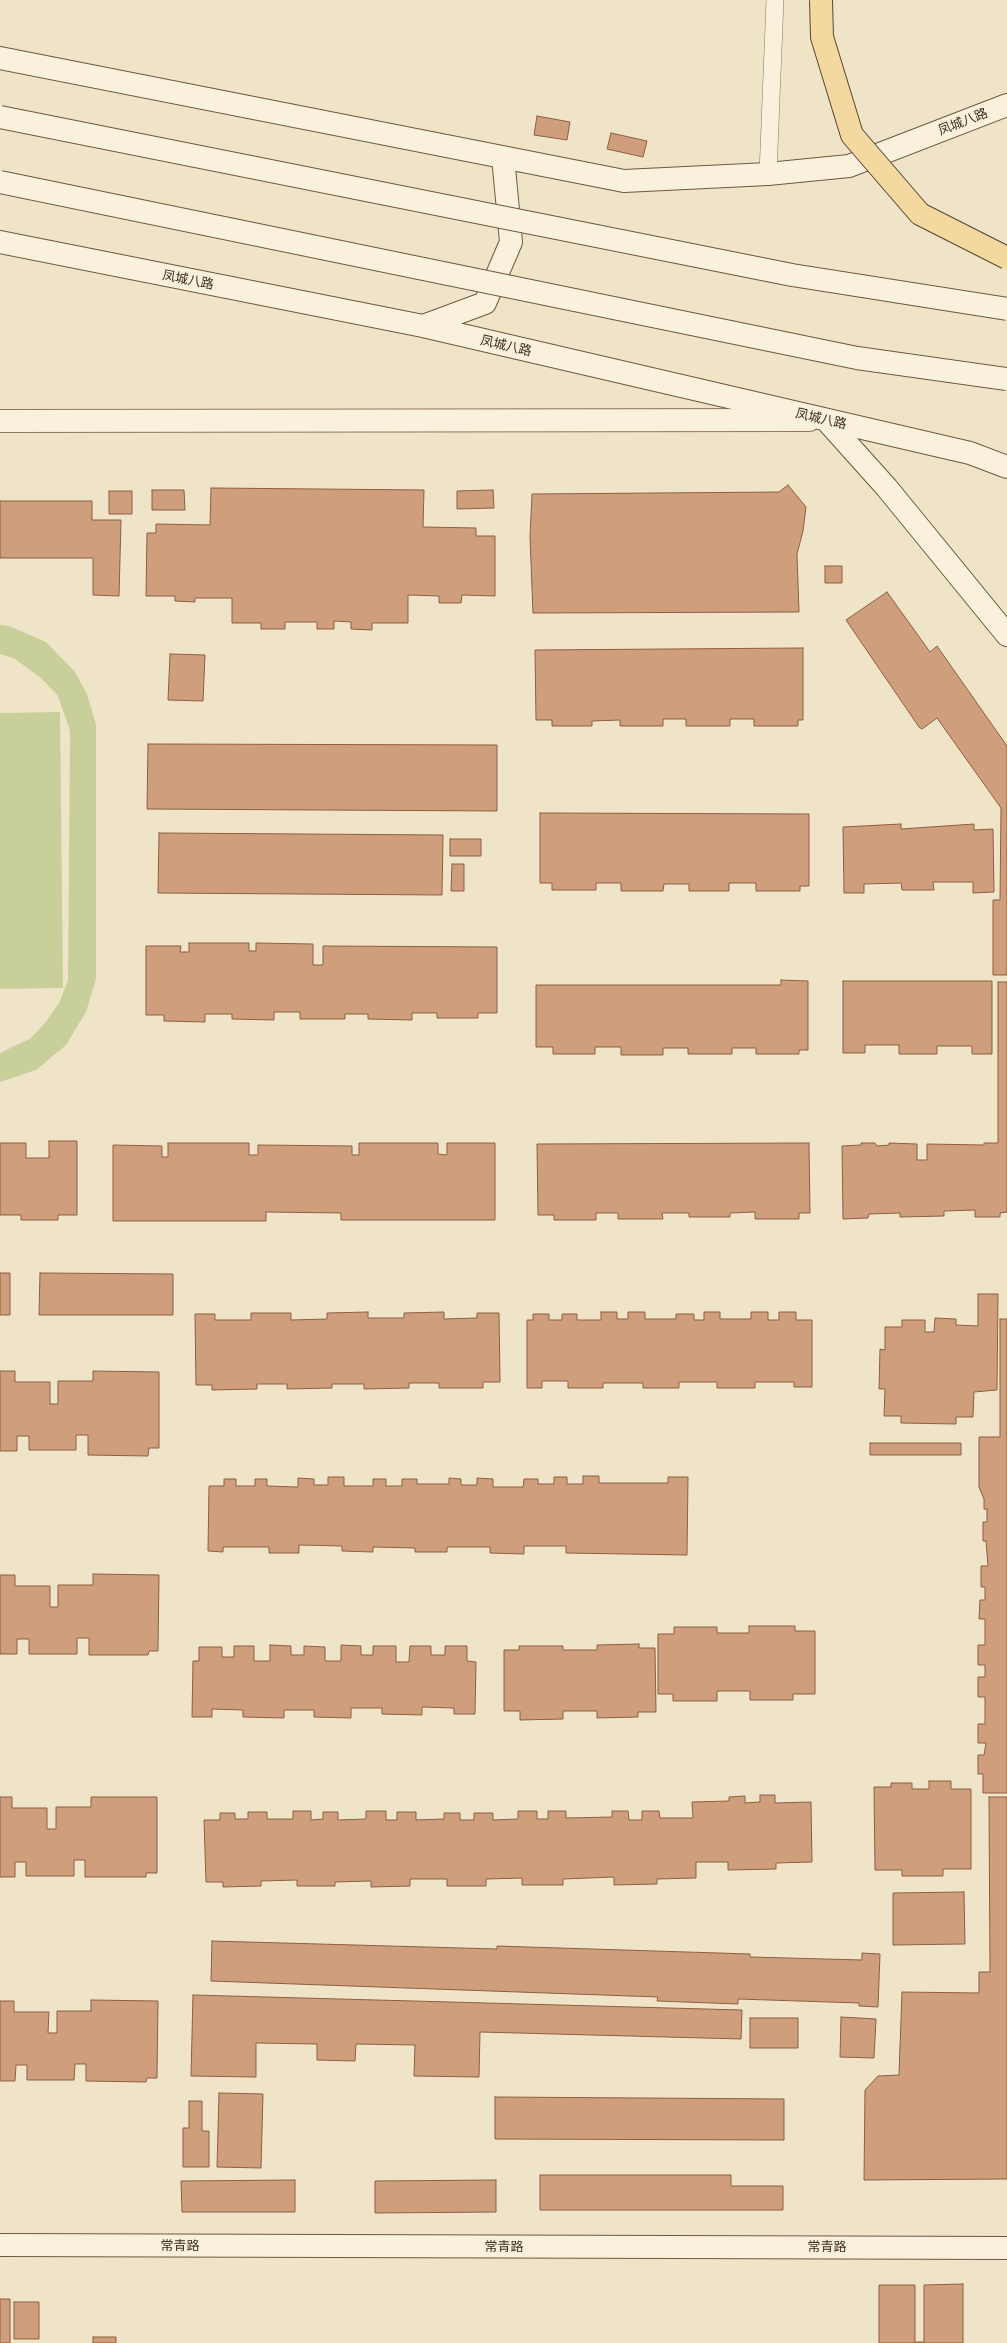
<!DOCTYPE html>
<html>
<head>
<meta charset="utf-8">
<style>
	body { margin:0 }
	canvas { display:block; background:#f0e4c8 }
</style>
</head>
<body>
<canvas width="1007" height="2343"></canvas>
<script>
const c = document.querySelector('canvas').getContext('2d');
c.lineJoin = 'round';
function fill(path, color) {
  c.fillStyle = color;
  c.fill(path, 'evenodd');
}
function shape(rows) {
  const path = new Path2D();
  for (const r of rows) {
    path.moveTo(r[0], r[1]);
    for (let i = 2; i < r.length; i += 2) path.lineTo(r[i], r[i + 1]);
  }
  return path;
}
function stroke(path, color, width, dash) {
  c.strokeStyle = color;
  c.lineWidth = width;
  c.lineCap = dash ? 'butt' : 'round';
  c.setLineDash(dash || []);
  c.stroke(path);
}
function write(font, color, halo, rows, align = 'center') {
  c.font = font + ' "Playfair Display","Noto Sans SC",serif';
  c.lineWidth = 3.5;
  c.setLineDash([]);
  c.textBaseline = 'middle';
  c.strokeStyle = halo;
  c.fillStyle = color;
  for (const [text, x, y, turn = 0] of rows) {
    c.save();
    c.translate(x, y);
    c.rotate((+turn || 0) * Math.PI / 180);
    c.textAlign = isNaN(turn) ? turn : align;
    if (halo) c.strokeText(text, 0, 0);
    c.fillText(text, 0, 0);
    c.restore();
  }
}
const green = shape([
	[0,625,9,626,46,642,75,672,87,694,96,724,96,979,86,1012,66,1045,36,1070,0,1082,0,1053,31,1038,45,1023,59,1003,68,980,70,731,58,696,41,678,15,659,0,654],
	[60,712,63,988,0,989,0,713]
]);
const building = shape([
	[537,116,570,122,567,140,534,135,537,116],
	[611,133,647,141,643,157,607,149,611,133],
	[788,485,806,507,803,531,797,554,799,612,533,613,530,537,532,494,779,492,788,485],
	[211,488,424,490,423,527,476,528,476,536,495,536,495,596,462,595,461,603,439,603,439,596,408,595,408,623,372,623,372,630,351,629,351,622,334,621,334,629,317,629,317,622,285,622,285,629,261,629,261,623,232,623,232,598,195,598,195,602,175,601,175,596,146,596,147,533,156,533,156,524,210,525,211,488],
	[152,490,184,490,185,510,152,510,152,490],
	[493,490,494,508,457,509,457,491,493,490],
	[109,491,132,491,132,514,109,514,109,491],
	[0,501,92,501,92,520,121,520,119,596,93,595,93,558,0,558,0,501],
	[825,566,842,566,842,583,825,583,825,566],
	[887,592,930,652,937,646,1007,746,1007,975,993,975,993,900,1000,900,1001,808,937,718,922,729,919,727,846,620,887,592],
	[803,648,803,720,798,720,798,726,754,726,754,719,730,719,730,726,686,726,686,719,663,719,663,726,620,726,620,720,592,721,592,726,552,726,552,720,536,720,535,650,803,648],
	[170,654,205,655,203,701,168,700,170,654],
	[148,744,497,745,497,811,147,809,148,744],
	[540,813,809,814,809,886,800,886,800,891,756,891,756,883,729,883,729,891,689,891,689,884,664,884,663,891,621,891,621,883,596,883,596,890,552,890,552,883,540,883,540,813],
	[901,824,901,829,974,824,974,830,993,829,994,892,973,893,973,882,933,882,934,890,902,890,901,883,864,884,864,893,844,893,843,827,901,824],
	[159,833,443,835,442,895,158,893,159,833],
	[450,839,481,839,481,856,450,856,450,839],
	[452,864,464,864,464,891,451,891,452,864],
	[189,943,249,943,249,951,256,951,256,943,313,944,313,965,323,965,323,946,497,947,497,1013,478,1013,478,1018,437,1018,437,1013,412,1013,412,1020,368,1019,368,1014,345,1014,345,1019,300,1019,300,1012,274,1012,274,1020,232,1019,232,1014,205,1014,205,1022,164,1021,164,1015,146,1015,146,946,181,946,180,952,189,952,189,943],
	[781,980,808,981,808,1050,799,1050,799,1054,756,1054,756,1048,732,1048,732,1054,688,1054,688,1048,663,1048,663,1055,621,1055,621,1047,595,1047,595,1054,553,1054,553,1047,536,1047,536,985,781,985,781,980],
	[843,981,992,981,992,1054,972,1054,972,1046,937,1046,937,1054,899,1054,899,1045,865,1045,865,1053,843,1053,843,981],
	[998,982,1007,982,1007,1212,1000,1213,1000,1217,975,1217,975,1210,944,1211,944,1216,900,1217,900,1213,869,1214,868,1218,843,1219,842,1146,861,1145,861,1143,875,1143,877,1146,889,1145,889,1143,917,1144,917,1160,927,1160,927,1144,984,1145,984,1143,998,1143,998,982],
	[49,1141,77,1141,77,1215,58,1215,58,1220,21,1220,21,1215,0,1215,0,1143,26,1143,26,1158,49,1158,49,1141],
	[168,1143,249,1143,249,1155,258,1155,258,1145,352,1146,352,1155,359,1155,359,1143,438,1143,438,1154,447,1155,447,1143,495,1143,495,1220,341,1220,341,1213,266,1212,266,1221,113,1221,113,1145,162,1146,162,1157,168,1157,168,1143],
	[809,1143,810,1213,799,1213,799,1219,755,1219,755,1212,730,1213,730,1217,689,1217,689,1213,662,1213,663,1219,618,1219,618,1213,596,1213,596,1220,554,1220,554,1215,538,1215,537,1144,809,1143],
	[0,1273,10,1273,10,1315,0,1315,0,1273],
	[40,1273,173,1274,173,1315,39,1315,40,1273],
	[978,1294,998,1294,997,1390,974,1392,973,1417,956,1417,956,1424,901,1423,901,1416,884,1416,885,1389,879,1389,880,1349,885,1350,885,1327,902,1327,902,1320,925,1320,925,1332,934,1332,935,1318,956,1319,956,1325,978,1326,978,1294],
	[368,1312,368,1318,404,1318,404,1313,444,1312,444,1319,477,1318,477,1313,499,1313,500,1382,483,1382,483,1388,439,1388,439,1383,409,1383,409,1388,364,1389,364,1384,332,1384,332,1388,287,1389,287,1384,257,1384,257,1389,212,1390,212,1385,196,1385,195,1314,215,1314,215,1320,251,1320,251,1313,291,1313,291,1320,327,1319,327,1313,368,1312],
	[601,1312,617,1312,617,1319,628,1319,628,1312,645,1312,645,1319,676,1319,676,1314,694,1314,694,1320,704,1320,704,1312,720,1312,720,1319,751,1319,751,1312,768,1312,768,1320,779,1320,779,1312,796,1312,796,1320,812,1320,812,1387,794,1387,794,1382,755,1382,755,1388,717,1388,717,1382,679,1382,679,1388,643,1388,643,1383,603,1383,603,1388,568,1388,568,1381,542,1381,542,1388,527,1388,527,1320,533,1320,533,1314,549,1314,549,1320,562,1320,562,1314,577,1314,577,1320,601,1320,601,1312],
	[1000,1319,1007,1319,1007,1793,983,1793,983,1774,978,1774,978,1755,984,1755,986,1743,978,1743,978,1724,985,1724,985,1697,978,1697,978,1677,985,1677,985,1665,978,1665,978,1645,985,1645,985,1619,979,1619,980,1600,985,1600,985,1587,981,1587,981,1566,988,1566,986,1541,983,1541,983,1522,987,1522,987,1509,984,1509,984,1499,979,1487,979,1437,1000,1437,1000,1319],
	[0,1371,15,1371,15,1382,50,1382,50,1404,58,1404,58,1381,93,1381,93,1371,159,1372,159,1448,149,1448,148,1456,88,1455,88,1435,76,1435,76,1450,29,1450,29,1436,17,1436,17,1451,0,1451,0,1371],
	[870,1443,961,1443,961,1455,870,1455,870,1443],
	[583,1476,599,1476,599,1483,668,1483,668,1477,688,1477,687,1555,566,1553,566,1546,524,1546,524,1554,490,1553,490,1547,447,1547,447,1552,415,1552,415,1548,373,1547,373,1552,342,1551,342,1546,299,1545,299,1553,269,1553,269,1547,223,1547,223,1552,208,1551,209,1486,224,1486,224,1479,236,1479,236,1486,255,1486,255,1479,267,1479,267,1486,298,1487,298,1478,314,1479,314,1485,328,1485,328,1477,344,1477,344,1486,373,1486,373,1479,386,1479,386,1486,402,1486,402,1479,417,1479,417,1484,449,1484,449,1478,461,1479,461,1485,477,1485,477,1478,493,1479,493,1487,523,1487,524,1479,538,1479,538,1484,554,1484,554,1477,567,1477,567,1484,583,1484,583,1476],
	[93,1574,159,1575,158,1651,149,1651,148,1655,89,1655,89,1638,77,1638,77,1654,29,1654,29,1639,17,1639,17,1654,0,1654,0,1575,15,1575,15,1586,50,1586,50,1607,58,1607,58,1585,93,1585,93,1574],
	[749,1626,795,1626,795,1631,815,1631,815,1694,793,1694,793,1700,750,1700,750,1691,717,1691,717,1701,673,1701,673,1694,658,1694,658,1634,674,1634,674,1627,717,1627,717,1633,749,1633,749,1626],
	[639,1644,639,1648,655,1648,656,1712,638,1712,638,1717,597,1718,597,1711,563,1711,563,1719,520,1720,520,1711,504,1711,504,1650,519,1650,519,1646,563,1646,563,1650,597,1650,597,1645,639,1644],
	[270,1645,291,1646,291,1655,304,1655,304,1646,325,1647,325,1661,341,1661,341,1645,361,1646,361,1655,373,1655,373,1646,396,1646,396,1662,409,1662,410,1646,431,1646,431,1655,445,1655,445,1646,467,1646,467,1661,476,1662,475,1714,454,1714,454,1708,422,1707,422,1715,382,1714,382,1708,351,1708,351,1718,314,1717,314,1710,284,1710,284,1718,243,1717,243,1710,212,1709,212,1717,192,1717,193,1661,199,1661,199,1647,222,1647,222,1657,234,1657,234,1646,254,1646,254,1661,270,1661,270,1645],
	[929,1781,951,1781,951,1789,971,1789,971,1869,943,1869,943,1876,902,1876,902,1870,875,1870,874,1787,891,1787,891,1783,912,1783,912,1789,929,1789,929,1781],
	[760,1795,775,1795,775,1803,811,1802,812,1862,776,1863,776,1869,728,1870,728,1862,696,1862,696,1878,657,1879,657,1884,614,1885,614,1877,563,1879,563,1885,522,1885,522,1878,486,1879,486,1886,447,1886,447,1879,410,1879,410,1886,371,1887,371,1881,335,1882,335,1886,297,1886,297,1880,261,1881,261,1886,223,1887,223,1882,206,1882,204,1820,220,1820,220,1813,235,1813,235,1819,248,1819,248,1812,267,1812,267,1819,293,1819,293,1811,311,1811,311,1820,323,1819,323,1812,338,1812,338,1820,366,1819,366,1811,386,1811,386,1820,397,1820,397,1812,416,1812,416,1820,444,1819,444,1813,460,1813,460,1820,474,1820,474,1813,493,1813,493,1820,518,1819,518,1811,537,1811,537,1819,548,1819,548,1811,566,1811,566,1818,612,1817,612,1811,628,1811,629,1820,642,1820,642,1811,659,1811,660,1818,693,1818,692,1802,729,1801,729,1797,745,1796,745,1803,760,1802,760,1795],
	[0,1797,12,1797,12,1808,47,1808,47,1829,56,1829,56,1807,91,1807,91,1797,157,1797,157,1873,146,1873,146,1877,85,1877,85,1860,74,1860,74,1876,26,1876,26,1862,15,1862,15,1877,0,1877,0,1797],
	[989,1797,1007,1797,1007,2179,864,2180,865,2090,878,2076,899,2075,902,1992,979,1993,979,1972,990,1972,989,1797],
	[964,1892,965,1944,893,1945,893,1893,964,1892],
	[212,1941,497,1949,497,1946,750,1954,750,1957,862,1960,862,1953,880,1954,878,2007,859,2006,859,2003,738,1999,738,2004,657,2001,658,1997,211,1981,212,1941],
	[193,1995,742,2010,741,2039,480,2032,479,2077,414,2076,415,2045,356,2044,355,2061,317,2060,317,2044,256,2043,256,2077,191,2076,193,1995],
	[91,2000,158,2001,157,2078,147,2078,146,2082,86,2081,86,2064,75,2064,74,2080,27,2080,27,2065,16,2065,15,2081,0,2081,0,2001,14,2001,14,2012,49,2012,48,2033,57,2033,57,2011,91,2011,91,2000],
	[841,2017,876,2019,874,2058,840,2057,841,2017],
	[750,2018,798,2018,798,2048,750,2048,750,2018],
	[219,2093,263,2094,261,2168,217,2167,219,2093],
	[495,2097,784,2099,784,2140,495,2139,495,2097],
	[189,2101,202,2101,202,2131,209,2131,209,2167,183,2167,183,2128,189,2128,189,2101],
	[540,2175,731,2175,731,2186,783,2186,783,2210,540,2210,540,2175],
	[295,2180,295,2212,182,2212,181,2181,295,2180],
	[496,2180,496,2212,375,2213,375,2181,496,2180],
	[963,2284,963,2343,879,2343,879,2285,915,2285,915,2342,924,2342,924,2285,963,2284],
	[0,2299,10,2299,10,2343,0,2343,0,2299],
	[14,2302,39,2302,39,2339,14,2339,14,2302],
	[93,2337,116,2337,116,2343,93,2343,93,2337]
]);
const lane = shape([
	[768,174,775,0]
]);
const street = shape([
	[0,421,809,420]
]);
const secondary = shape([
	[0,58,624,181,768,174,849,166,1007,105],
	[0,242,423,326,970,453,1007,467],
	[423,326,485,303,511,242,503,157],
	[826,420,887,488,1007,635],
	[0,2245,1007,2248]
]);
const secondaryBridge = shape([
	[0,117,792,275,1007,309],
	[0,182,857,358,1007,379]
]);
const primaryBridge = shape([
	[821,0,822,37,852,135,920,214,1007,258]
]);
const streetNames = [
	["凤城八路",963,122,-21],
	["凤城八路",188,280,11],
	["凤城八路",506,346,13],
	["凤城八路",821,419,13],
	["常青路",180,2246],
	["常青路",504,2247],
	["常青路",827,2247]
];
fill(green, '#c9cf9b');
fill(building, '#cf9f7d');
stroke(building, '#8d5f41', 1);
stroke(lane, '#8d765c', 18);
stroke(street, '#8d765c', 24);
stroke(secondary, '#6f573f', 24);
stroke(lane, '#faf1dc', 17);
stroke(street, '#faf1dc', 22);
stroke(secondary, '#faf1dc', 22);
stroke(secondaryBridge, '#6f573f', 24, []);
stroke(primaryBridge, '#5b4430', 24, []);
stroke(secondaryBridge, '#faf1dc', 22);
stroke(primaryBridge, '#f3d9a0', 22);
write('13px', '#3d2e20', '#f7eed8', streetNames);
</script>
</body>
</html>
